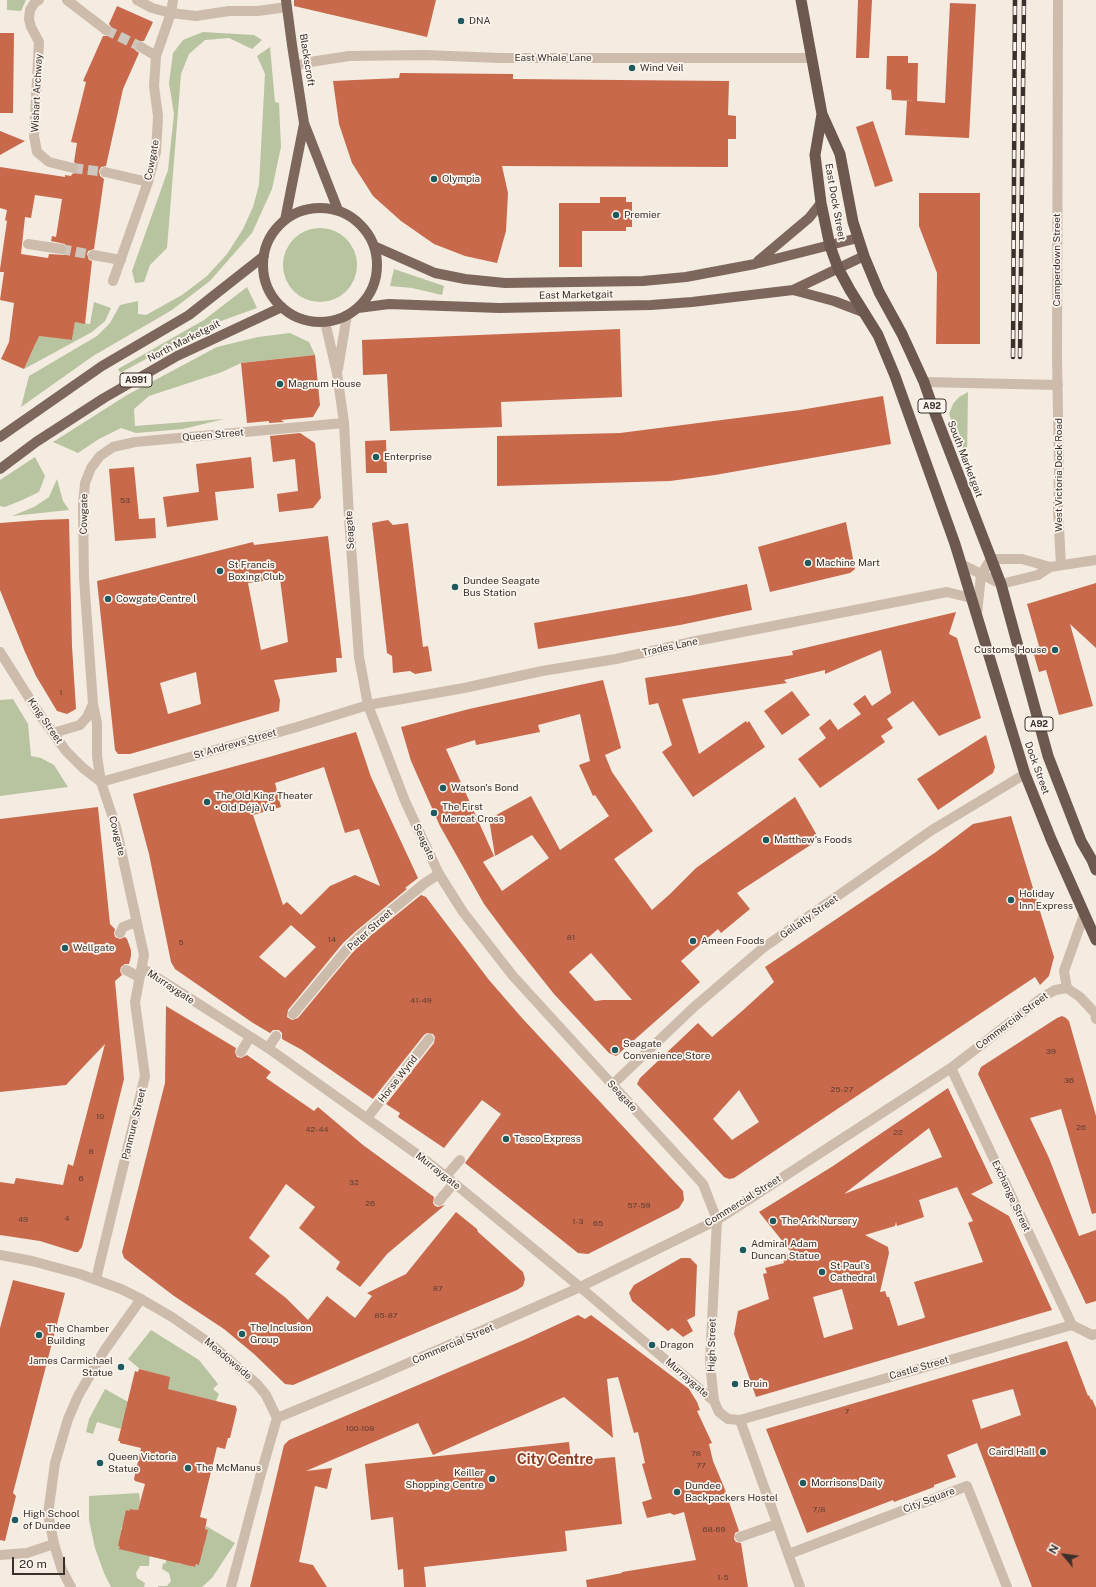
<!DOCTYPE html>
<html>
<head>
<meta charset="utf-8">
<style>
	body { margin:0 }
	#map { position:relative; width:1096px; height:1587px; overflow:hidden; background:#f4ebe1; font-family:"Public Sans",sans-serif }
	canvas { display:block }
	.north { position:absolute; left:1044px; top:1535px; width:40px; height:40px; -webkit-text-stroke:3px #fbf5ee; paint-order:stroke; rotate:299deg; font-size:11px; font-weight:700; line-height:16px; text-align:center; color:#3b302b }
	.north::after { content:''; display:block; margin:auto; width:14px; height:18px; background:#3b302b; clip-path:polygon(50% 0,100% 100%,50% 72%,0 100%) }
	.scale { position:absolute; left:12px; top:1557px; width:53px; height:18px; box-sizing:border-box; border:2px solid #3b302b; border-top:0; padding-left:5px; font-size:12px; line-height:14px; white-space:nowrap; color:#3b302b; -webkit-text-stroke:3px #fbf5ee; paint-order:stroke }
</style>
</head>
<body>
<div id="map">
<canvas width="1096" height="1587"></canvas>
<div class="north">N</div>
<div class="scale">20 m</div>
</div>
<script>
const c = document.querySelector('canvas').getContext('2d');
c.lineJoin = 'round';
function fill(path, color) {
  c.fillStyle = color;
  c.fill(path, 'evenodd');
}
function shape(rows) {
  const path = new Path2D();
  for (const r of rows) {
    if (r.length === 3) {
      path.moveTo(r[0] + r[2], r[1]);
      path.arc(r[0], r[1], r[2], 0, 2 * Math.PI);
      continue;
    }
    path.moveTo(r[0], r[1]);
    for (let i = 2; i < r.length; i += 2) path.lineTo(r[i], r[i + 1]);
  }
  return path;
}
function stroke(path, color, width, dash) {
  c.strokeStyle = color;
  c.lineWidth = width;
  c.lineCap = dash ? 'butt' : 'round';
  c.setLineDash(dash || []);
  c.stroke(path);
}
function write(font, color, halo, rows, align = 'center') {
  c.font = font + ' "Public Sans",sans-serif';
  c.lineWidth = 3.5;
  c.setLineDash([]);
  c.textBaseline = 'middle';
  c.strokeStyle = halo;
  c.fillStyle = color;
  for (const [text, x, y, turn = 0] of rows) {
    c.save();
    c.translate(x, y);
    c.rotate((+turn || 0) * Math.PI / 180);
    c.textAlign = isNaN(turn) ? turn : align;
    if (halo) c.strokeText(text, 0, 0);
    c.fillText(text, 0, 0);
    c.restore();
  }
}
const green = shape([
	[7,0,26,0,21,11,7,10],
	[203,32,254,35,262,40,252,49,229,38,205,40,189,54,181,74,167,248,150,265,144,282,135,283,132,271,168,170,174,114,169,83,173,53,183,40],
	[270,47,275,102,279,103,281,147,272,189,252,233,210,281,172,310,93,356,21,407,29,376,97,336,110,323,120,305,138,301,138,314,146,315,182,295,207,276,227,254,243,229,253,207,259,185,265,74,257,56],
	[320,265,37],
	[394,269,444,286,442,295,412,288,390,286],
	[247,287,257,308,207,326,120,373,118,369,204,320],
	[94,302,111,308,105,321,92,332,24,369,36,343,33,335,72,340,75,322,90,324],
	[290,333,309,342,315,355,241,363,222,372,149,396,134,409,135,426,224,419,183,429,136,433,121,428,99,439,78,453,53,442,127,395,217,347,258,337],
	[968,392,967,459,949,414,953,404,959,397],
	[35,457,45,476,39,492,20,501,5,507,0,506,0,480],
	[57,479,63,501,69,510,12,516,34,507,49,497],
	[13,699,28,724,31,756,41,758,54,765,68,787,0,796,0,700],
	[151,1330,199,1360,218,1384,213,1389,219,1394,215,1403,200,1397,165,1391,169,1380,140,1369,128,1359],
	[105,1389,130,1403,127,1404,126,1407,129,1407,126,1418,124,1417,123,1419,126,1420,124,1427,121,1426,121,1429,97,1422,93,1434,86,1432,89,1419],
	[139,1493,140,1501,138,1510,130,1509,125,1528,122,1527,121,1530,124,1531,120,1544,118,1544,118,1545,150,1553,149,1566,140,1566,136,1573,137,1578,145,1583,144,1587,111,1587,104,1573,95,1548,89,1520,89,1496],
	[206,1526,235,1543,212,1578,202,1587,158,1587,158,1586,167,1586,171,1581,169,1573,162,1569,163,1563,165,1564,167,1557,180,1564,193,1564,192,1567,195,1567,196,1564,199,1565,200,1562,197,1561,203,1549,204,1546,201,1545,208,1530,205,1529]
]);
const building = shape([
	[294,0,436,0,427,37,294,6],
	[858,0,872,0,869,58,856,58],
	[950,3,976,4,969,138,905,135,907,101,914,101,892,100,891,90,886,89,887,56,908,56,908,63,918,63,917,101,945,103],
	[117,6,153,22,144,41,138,41,135,44,135,50,139,53,123,89,106,166,101,167,99,171,100,176,104,179,94,249,88,251,87,254,89,260,92,261,85,324,75,322,72,340,39,336,24,369,1,359,9,342,14,303,0,300,4,272,0,272,0,269,7,221,5,220,7,210,0,208,0,167,65,177,65,175,71,176,72,174,78,172,79,166,74,162,77,143,71,142,86,82,83,81,103,36,108,36,111,34,112,28,109,24],
	[35,195,62,199,56,237,52,236,51,241,65,244,67,250,64,255,49,254,48,258,21,254,25,217,31,218],
	[0,33,14,33,13,113,0,113],
	[400,73,513,74,513,79,729,81,728,115,736,116,736,139,728,139,728,167,502,166,508,193,506,231,497,263,465,256,434,244,401,221,373,196,352,163,339,124,333,81,399,78],
	[873,121,893,181,875,187,856,127],
	[0,131,25,141,0,155],
	[919,193,980,193,980,344,936,344,937,273,919,226],
	[600,197,626,197,626,202,632,202,632,227,626,227,626,231,582,231,582,267,559,267,559,203,600,203],
	[620,329,622,397,501,402,502,427,390,431,387,374,363,375,362,340],
	[315,355,320,405,313,417,281,420,284,422,269,423,269,421,247,423,241,363],
	[883,396,891,444,715,475,670,481,497,486,497,436,620,433,800,410],
	[300,433,315,443,321,498,313,508,279,512,277,494,298,491,295,459,273,462,270,436],
	[386,440,387,473,366,473,365,441],
	[251,457,254,488,215,492,218,520,167,527,163,497,199,492,196,464],
	[134,467,139,519,155,518,156,538,115,541,109,469],
	[69,519,72,646,76,709,67,714,57,711,36,676,25,652,0,590,0,523,40,520],
	[388,520,393,525,408,523,423,647,428,646,432,671,415,674,410,671,393,673,392,656,387,653,372,523],
	[846,522,855,569,850,573,770,592,758,547],
	[328,536,342,658,336,658,337,672,274,680,280,700,279,711,130,754,118,754,115,750,97,581,253,542,254,545],
	[280,579,288,642,261,650,248,583],
	[196,672,201,704,168,714,160,683],
	[1096,583,1096,648,1070,624,1093,706,1059,715,1046,670,1039,672,1032,648,1039,646,1027,604],
	[747,584,752,610,680,625,538,649,534,623,689,596],
	[956,612,949,634,957,638,981,718,939,736,913,701,887,719,893,728,881,736,885,742,820,788,798,759,826,738,819,728,830,719,838,730,861,714,853,704,865,695,872,706,891,693,881,650,825,674,825,670,784,680,787,683,682,699,699,754,746,721,747,723,749,721,765,747,693,797,662,752,672,745,658,703,649,705,645,678,793,655,792,651],
	[603,680,621,748,605,755,612,772,653,831,614,859,652,910,670,894,696,868,795,797,818,837,812,844,737,893,750,909,721,933,718,929,681,961,700,982,616,1056,609,1053,554,994,507,935,484,904,440,826,411,761,401,727,469,709],
	[580,714,590,761,579,765,593,796,595,795,609,816,560,850,531,796,489,819,495,856,532,835,549,858,502,891,483,862,494,856,446,749,475,740,476,745,540,732,538,725],
	[591,953,632,1000,603,1000,595,1001,569,972],
	[792,691,810,715,782,735,764,711],
	[356,732,371,777,418,878,405,888,407,889,356,931,343,943,288,1010,287,1017,292,1020,298,1018,353,952,364,941,421,895,426,897,489,980,522,1018,683,1191,684,1200,679,1208,588,1254,578,1253,465,1163,501,1114,482,1100,444,1148,398,1117,400,1113,386,1104,434,1043,435,1037,433,1034,427,1033,424,1035,373,1099,302,1050,282,1039,282,1033,279,1030,273,1030,270,1033,253,1023,175,969,171,962,149,854,133,794,269,757],
	[324,767,345,833,359,829,380,886,355,875,330,886,301,915,287,902,283,905,253,815,281,807,275,783],
	[291,925,316,947,285,978,259,957],
	[986,735,995,767,993,773,938,810,917,779],
	[98,807,110,924,115,929,114,933,115,937,120,939,125,937,127,939,131,950,131,956,129,964,125,964,121,967,120,971,122,975,115,981,124,1079,82,1247,78,1252,75,1252,40,1241,0,1235,0,1182,14,1184,16,1178,63,1185,68,1164,73,1166,105,1044,66,1085,0,1092,0,819],
	[1011,816,1054,957,1049,976,1040,985,1035,977,734,1178,729,1179,724,1177,637,1084,640,1078,698,1023,712,1037,741,1012,774,982,765,967,936,852,973,824],
	[739,1090,759,1122,732,1140,713,1119],
	[166,1006,236,1048,235,1052,237,1057,241,1058,247,1055,271,1072,266,1078,314,1111,318,1107,363,1145,434,1197,433,1203,435,1206,438,1207,445,1205,387,1254,360,1287,336,1269,340,1262,299,1228,315,1207,286,1184,249,1238,270,1256,255,1274,286,1298,308,1320,327,1296,355,1318,372,1296,367,1293,406,1274,456,1212,477,1229,478,1232,523,1272,525,1279,523,1286,517,1290,293,1385,285,1384,254,1354,224,1329,174,1296,124,1258,122,1252,165,1083],
	[1062,1016,1066,1018,1069,1021,1096,1116,1096,1213,1092,1214,1061,1109,1030,1118,1049,1158,1079,1236,1096,1230,1096,1301,1086,1304,978,1074,981,1067,1057,1018],
	[948,1088,993,1183,971,1194,1009,1216,1052,1310,756,1397,734,1334,738,1311,769,1299,763,1274,767,1273,765,1268,784,1263,782,1256,792,1253,759,1212,833,1166],
	[929,1128,942,1157,844,1194],
	[957,1187,973,1221,968,1223,983,1262,914,1282,925,1317,924,1318,898,1326,889,1297,887,1297,885,1291,880,1292,889,1253,888,1247,865,1235,895,1226,896,1222,897,1226,924,1217,919,1200],
	[842,1289,853,1329,824,1338,813,1297],
	[681,1258,690,1258,697,1265,695,1316,687,1320,693,1331,683,1337,672,1328,668,1331,632,1301,629,1293,634,1285],
	[13,1280,65,1293,13,1493,16,1496,5,1541,0,1540,0,1328],
	[578,1315,585,1319,591,1315,689,1389,697,1402,700,1410,697,1411,712,1443,709,1444,713,1461,724,1487,739,1531,735,1533,734,1539,736,1542,741,1543,748,1587,587,1587,586,1580,622,1573,622,1572,696,1560,684,1512,674,1515,670,1513,647,1518,642,1502,652,1499,642,1464,645,1463,638,1432,634,1433,618,1377,607,1379,613,1438,564,1397,433,1455,418,1423,306,1471,332,1468,327,1489,315,1486,299,1562,313,1565,327,1587,250,1587,284,1445,289,1440,524,1340],
	[1067,1341,1088,1396,1089,1395,1091,1400,1092,1399,1096,1408,1096,1587,1032,1587,977,1443,947,1455,956,1477,934,1485,934,1487,894,1502,893,1500,807,1533,766,1429],
	[1013,1389,1021,1415,981,1429,972,1400],
	[139,1369,170,1377,168,1389,236,1406,236,1408,237,1409,230,1438,228,1438,225,1449,217,1447,200,1517,207,1519,205,1529,208,1530,199,1565,196,1564,195,1567,119,1549,120,1546,118,1546,126,1510,129,1511,130,1509,138,1510,145,1484,135,1481,134,1479,141,1448,120,1443,120,1441,118,1441,135,1371,138,1372],
	[569,1442,571,1461,615,1457,622,1524,565,1531,567,1551,424,1567,426,1587,404,1587,403,1569,398,1570,393,1517,371,1520,365,1464]
]);
const minorTunnel = shape([
	[106,30,141,47],
	[73,168,105,172],
	[61,249,93,255]
]);
const pedestrian = shape([
	[120,933,123,927,136,922],
	[142,968,268,1048,421,1157,454,1183,580,1287,714,1401],
	[126,970,139,977],
	[293,1014,348,948,360,936,425,883,439,874],
	[268,1048,276,1036],
	[241,1052,250,1037],
	[367,1118,429,1039],
	[446,1176,460,1160],
	[439,1201,454,1183],
	[96,1279,145,1076,135,1002,144,955,116,827,101,782],
	[740,1420,800,1587],
	[740,1537,777,1524],
	[789,1554,967,1486,1007,1587],
	[0,1555,27,1553,54,1544],
	[231,1587,260,1477]
]);
const minor = shape([
	[39,0,35,2,30,10,29,19,31,27,39,42,34,136,37,152,49,162,73,168],
	[67,0,106,30],
	[137,0,152,8,171,13,196,16,229,11,258,11,287,7],
	[1058,0,1057,357,1059,470,1058,510,1061,565],
	[141,47,156,56],
	[295,66,310,62,349,56,425,55,500,58,812,58],
	[105,172,148,182],
	[28,244,61,249],
	[93,255,121,260],
	[113,281,148,182,156,152,158,116,154,86,156,56,171,13,173,0],
	[924,382,1058,385],
	[961,564,1001,584,1038,575,1050,567,1096,560],
	[977,614,981,575,991,559,1022,559,1050,567],
	[0,652,38,712,66,751,83,768,101,782],
	[53,733,80,725,87,717,93,704],
	[101,782,97,756,97,723,93,704,84,578,83,505,85,483,91,468,100,456,113,447,135,442,344,423],
	[101,782,297,727,368,705],
	[1067,988,1080,997,1095,1013,1096,1019],
	[951,1068,1072,1325],
	[612,1085,694,1007,763,948,932,830,1025,774],
	[141,1299,172,1317,211,1344,257,1384,266,1395,277,1418,260,1477],
	[277,1418,376,1377,576,1289,717,1220,710,1363,714,1401,719,1412,728,1419,740,1420,1072,1325,1092,1335,1096,1334]
]);
const tertiary = shape([
	[325,322,337,373,344,423,349,518,359,657,368,705,405,801,439,874,463,912,513,976,703,1184,717,1220,951,1068,1043,997,1055,990,1067,988,1064,971,1084,915],
	[338,369,347,315],
	[368,705,464,688,542,671,616,659,696,641,947,592,971,598],
	[0,1255,32,1261,80,1274,121,1289,141,1299,104,1351,78,1396,68,1419,55,1463,48,1514,54,1544,62,1570,71,1587]
]);
const primary = shape([
	[286,0,292,45,304,123,338,210],
	[320,265,57],
	[285,220,304,124],
	[374,246,435,273,465,279,505,283,643,281,686,277,755,264,858,238],
	[758,261,809,218,821,203],
	[793,290,834,301,863,312],
	[358,308,389,304,499,308,651,305,692,302,793,290,864,256],
	[0,437,102,366,189,315,264,256],
	[0,469,36,442,104,398,177,356,282,307]
]);
const trunk = shape([
	[801,0,822,114,840,154,853,222,864,256,879,292,902,334,924,382,934,411,1001,584,1048,756,1081,841,1092,860,1096,870],
	[822,114,815,155,821,203,830,246,838,268,850,290,878,335,895,376,955,544,1025,774,1051,839,1096,940]
]);
const rail = shape([
	[1013,357,1015,0],
	[1020,357,1024,0]
]);
const markers = [
	[461,21,4,"#1f5a5e"],
	[632,68,4,"#1f5a5e"],
	[434,179,4,"#1f5a5e"],
	[616,215,4,"#1f5a5e"],
	[280,384,4,"#1f5a5e"],
	[376,457,4,"#1f5a5e"],
	[808,563,4,"#1f5a5e"],
	[220,571,4,"#1f5a5e"],
	[455,587,4,"#1f5a5e"],
	[108,599,4,"#1f5a5e"],
	[1055,650,4,"#1f5a5e"],
	[443,788,4,"#1f5a5e"],
	[207,802,4,"#1f5a5e"],
	[434,813,4,"#1f5a5e"],
	[766,840,4,"#1f5a5e"],
	[1011,900,4,"#1f5a5e"],
	[693,941,4,"#1f5a5e"],
	[65,948,4,"#1f5a5e"],
	[615,1050,4,"#1f5a5e"],
	[506,1139,4,"#1f5a5e"],
	[773,1221,4,"#1f5a5e"],
	[743,1250,4,"#1f5a5e"],
	[822,1272,4,"#1f5a5e"],
	[242,1334,4,"#1f5a5e"],
	[39,1335,4,"#1f5a5e"],
	[652,1345,4,"#1f5a5e"],
	[121,1367,4,"#1f5a5e"],
	[735,1384,4,"#1f5a5e"],
	[1043,1452,4,"#1f5a5e"],
	[100,1463,4,"#1f5a5e"],
	[188,1468,4,"#1f5a5e"],
	[492,1479,4,"#1f5a5e"],
	[803,1483,4,"#1f5a5e"],
	[677,1492,4,"#1f5a5e"],
	[15,1520,4,"#1f5a5e"]
];
const numberNames = [
	["53",125,501],
	["1",61,693],
	["81",571,938],
	["14",332,940],
	["5",181,943],
	["41-49",421,1001],
	["39",1051,1052],
	["36",1069,1081],
	["25-27",842,1090],
	["10",100,1117],
	["26",1081,1128],
	["42-44",317,1130],
	["22",898,1133],
	["8",91,1152],
	["6",81,1179],
	["32",354,1183],
	["26",370,1204],
	["57-59",639,1206],
	["4",67,1219],
	["49",23,1220],
	["1-3",578,1222],
	["65",598,1224],
	["87",438,1289],
	["85-87",386,1316],
	["7",847,1412],
	["100-108",360,1429],
	["78",696,1454],
	["77",701,1466],
	["7/8",819,1510],
	["68-69",714,1530],
	["1-5",723,1578]
];
const shields = [
	[136,380,32],
	[932,406,28],
	[1039,724,28]
];
const shieldNames = [
	["A991",136,380],
	["A92",932,406],
	["A92",1039,724]
];
const poiNames = [
	["DNA",469,21],
	["Wind Veil",640,68],
	["Olympia",442,179],
	["Premier",624,215],
	["Magnum House",288,384],
	["Enterprise",384,457],
	["Machine Mart",816,563],
	["St Francis",228,565],
	["Boxing Club",228,577],
	["Dundee Seagate",463,581],
	["Bus Station",463,593],
	["Cowgate Centre l",116,599],
	["Customs House",1047,650,"right"],
	["Watson's Bond",451,788],
	["The Old King Theater",215,796],
	["• Old Déjà Vu",215,808],
	["The First",442,807],
	["Mercat Cross",442,819],
	["Matthew's Foods",774,840],
	["Holiday",1019,894],
	["Inn Express",1019,906],
	["Ameen Foods",701,941],
	["Wellgate",73,948],
	["Seagate",623,1044],
	["Convenience Store",623,1056],
	["Tesco Express",514,1139],
	["The Ark Nursery",781,1221],
	["Admiral Adam",751,1244],
	["Duncan Statue",751,1256],
	["St Paul's",830,1266],
	["Cathedral",830,1278],
	["The Inclusion",250,1328],
	["Group",250,1340],
	["The Chamber",47,1329],
	["Building",47,1341],
	["Dragon",660,1345],
	["James Carmichael",113,1361,"right"],
	["Statue",113,1373,"right"],
	["Bruin",743,1384],
	["Caird Hall",1035,1452,"right"],
	["Queen Victoria",108,1457],
	["Statue",108,1469],
	["The McManus",196,1468],
	["Keiller",484,1473,"right"],
	["Shopping Centre",484,1485,"right"],
	["Morrisons Daily",811,1483],
	["Dundee",685,1486],
	["Backpackers Hostel",685,1498],
	["High School",23,1514],
	["of Dundee",23,1526]
];
const streetNames = [
	["East Whale Lane",553,58],
	["Blackscroft",307,60,81],
	["Wishart Archway",37,93,-87],
	["Cowgate",152,160,-79],
	["East Dock Street",835,202,80],
	["Camperdown Street",1057,260,-90],
	["East Marketgait",576,295,-1],
	["North Marketgait",184,341,-27],
	["Queen Street",213,435,-5],
	["South Marketgait",965,459,69],
	["West Victoria Dock Road",1059,475,-90],
	["Cowgate",84,514,-89],
	["Seagate",350,530,-93],
	["Trades Lane",670,647,-12],
	["King Street",45,721,55],
	["St Andrews Street",235,744,-16],
	["Dock Street",1037,768,70],
	["Cowgate",117,836,76],
	["Seagate",424,842,65],
	["Gellatly Street",809,917,-35],
	["Peter Street",370,930,-42],
	["Murraygate",171,987,33],
	["Commercial Street",1012,1021,-37],
	["Horse Wynd",398,1079,-52],
	["Seagate",622,1096,47],
	["Panmure Street",134,1124,-76],
	["Murraygate",438,1171,38],
	["Exchange Street",1011,1196,65],
	["Commercial Street",743,1201,-32],
	["Commercial Street",453,1344,-23],
	["High Street",712,1345,-89],
	["Meadowside",228,1359,40],
	["Castle Street",919,1368,-16],
	["Murraygate",687,1378,41],
	["City Square",929,1500,-21]
];
const districtNames = [
	["City Centre",555,1460]
];
fill(green, '#b8c4a0');
fill(building, '#c8694b');
stroke(minorTunnel, '#cfc6bd', 10, [10, 5]);
stroke(pedestrian, '#cdbbac', 10);
stroke(minor, '#cdbbac', 10);
stroke(tertiary, '#cdbbac', 10);
stroke(primary, '#7d675c', 10);
stroke(trunk, '#6c584f', 11);
stroke(rail, '#3b302b', 4.5);
stroke(rail, '#fbf5ee', 3, [9]);
for (const [x, y, r, color] of markers) {
  const dot = new Path2D();
  dot.arc(x, y, r, 0, 2 * Math.PI);
  c.fillStyle = color;
  c.fill(dot);
  stroke(dot, '#fbf5ee', 1.5);
}
write('8px', '#5e3e33', null, numberNames);
for (const [x, y, w] of shields) {
  const box = new Path2D();
  box.roundRect(x - w / 2, y - 7, w, 14, 3);
  c.fillStyle = '#fbf5ee';
  c.fill(box);
  stroke(box, '#3b302b', 1);
}
write('bold 9px', '#3b302b', null, shieldNames);
write('10px', '#3b302b', '#fbf5ee', poiNames, 'left');
write('10px', '#3b302b', '#fbf5ee', streetNames);
write('bold 14px', '#8c3b22', '#fbf5ee', districtNames);
</script>
</body>
</html>
